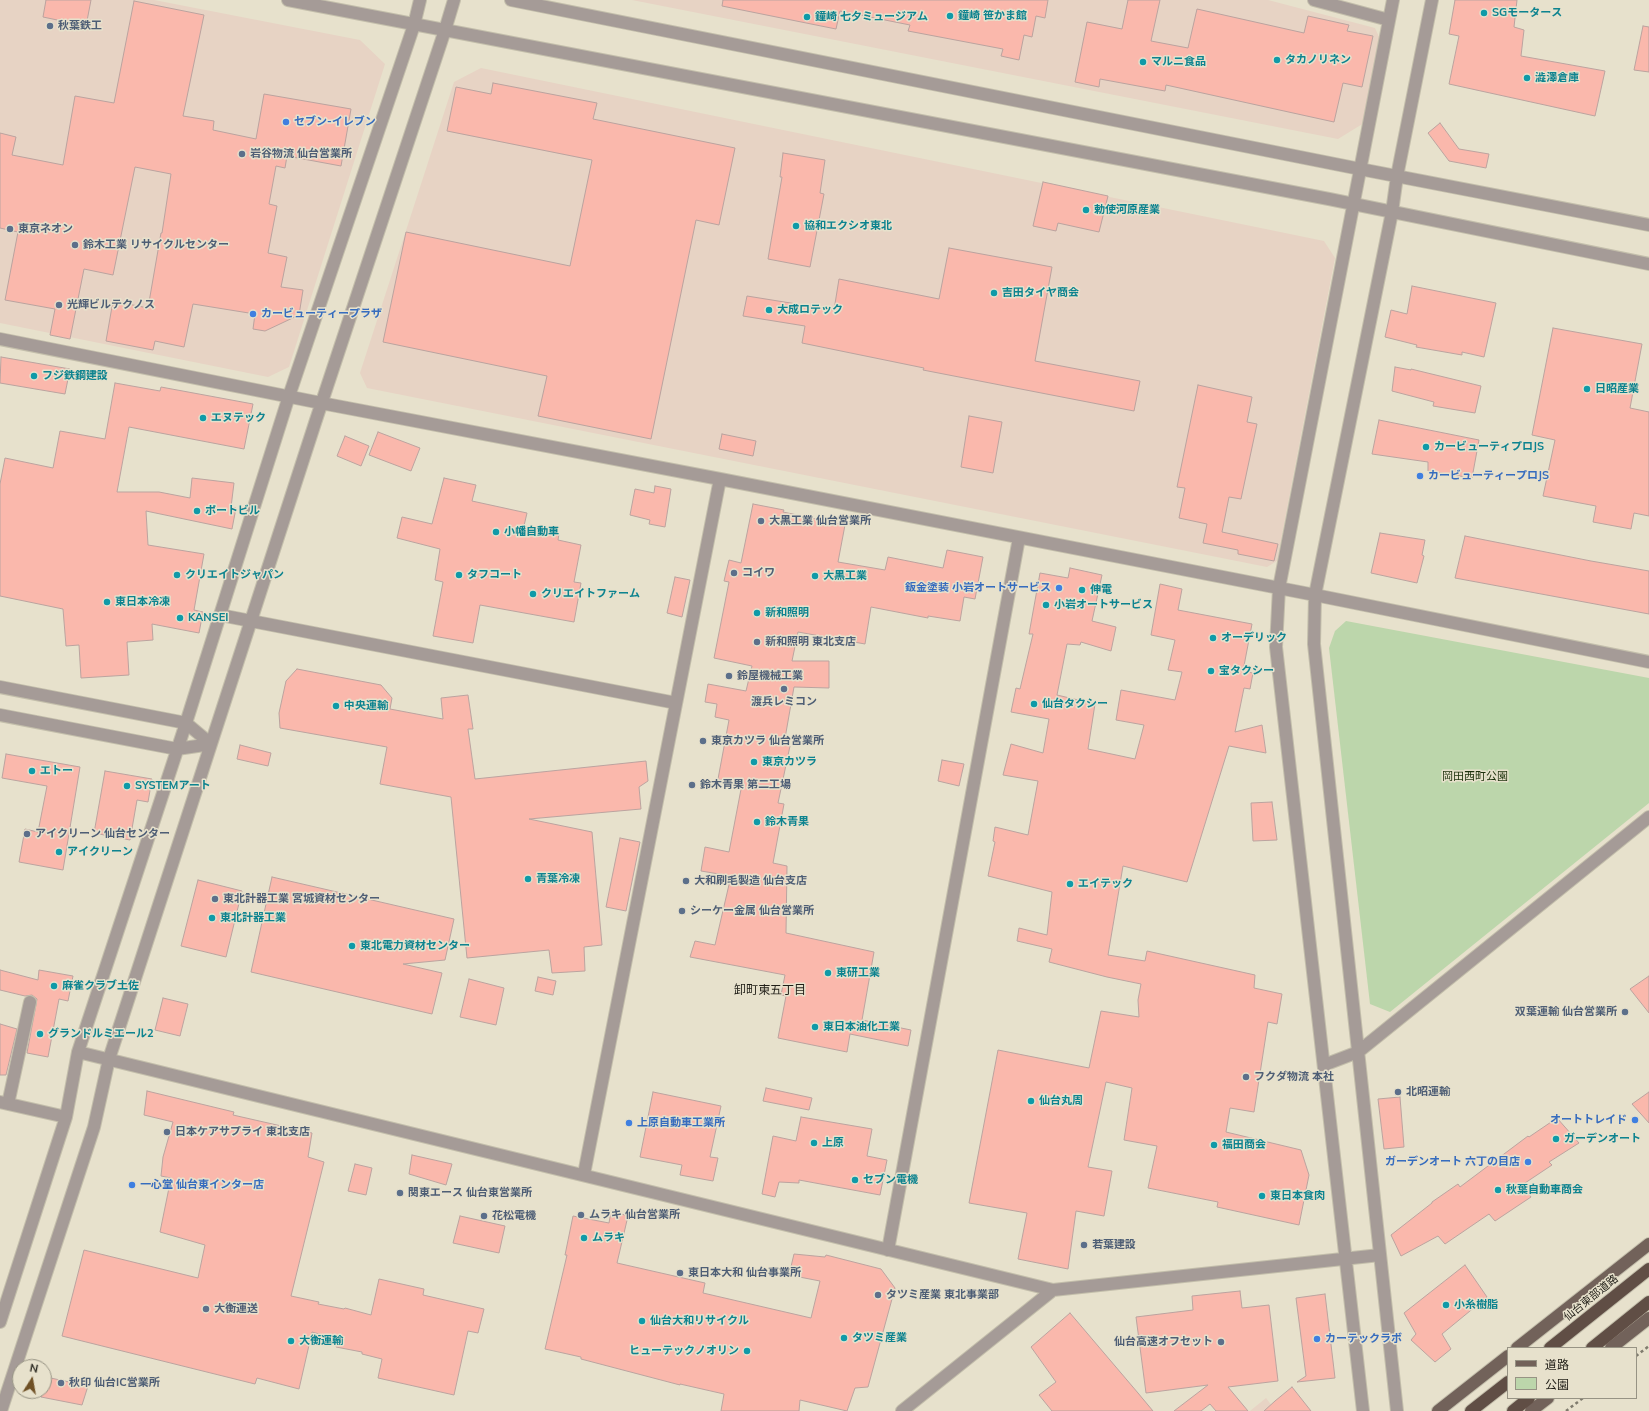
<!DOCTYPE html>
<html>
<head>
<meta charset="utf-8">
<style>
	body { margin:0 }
	#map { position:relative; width:1649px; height:1411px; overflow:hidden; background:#e7e1cc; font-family:Mulish,"Noto Sans JP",sans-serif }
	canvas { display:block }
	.legend { position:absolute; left:1507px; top:1347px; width:130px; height:52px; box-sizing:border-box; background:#e7e1cc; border:1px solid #979384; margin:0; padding:5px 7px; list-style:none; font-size:12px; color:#201e17 }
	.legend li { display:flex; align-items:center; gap:8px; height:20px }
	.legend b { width:20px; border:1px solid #979384 }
	.north { position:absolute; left:12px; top:1359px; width:40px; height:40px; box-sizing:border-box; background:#e7e1cc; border:1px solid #979384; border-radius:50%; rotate:11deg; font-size:11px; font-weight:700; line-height:16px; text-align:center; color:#201e17 }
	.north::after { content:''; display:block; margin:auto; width:14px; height:18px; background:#6f5025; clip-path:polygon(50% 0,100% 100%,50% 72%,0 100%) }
</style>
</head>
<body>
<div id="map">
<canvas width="1649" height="1411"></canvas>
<ul class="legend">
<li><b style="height:5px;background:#72625a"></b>道路</li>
<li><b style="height:11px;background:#bcd6ab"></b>公園</li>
</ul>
<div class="north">N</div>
</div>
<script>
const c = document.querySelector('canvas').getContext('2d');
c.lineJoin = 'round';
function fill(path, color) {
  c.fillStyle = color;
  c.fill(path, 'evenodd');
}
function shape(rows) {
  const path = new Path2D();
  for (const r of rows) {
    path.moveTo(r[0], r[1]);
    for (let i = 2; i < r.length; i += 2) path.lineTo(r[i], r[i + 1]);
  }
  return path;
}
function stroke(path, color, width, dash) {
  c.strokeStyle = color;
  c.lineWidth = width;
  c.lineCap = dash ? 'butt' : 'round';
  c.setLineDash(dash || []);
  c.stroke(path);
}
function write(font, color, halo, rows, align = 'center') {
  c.font = font + ' Mulish,"Noto Sans JP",sans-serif';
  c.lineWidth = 3;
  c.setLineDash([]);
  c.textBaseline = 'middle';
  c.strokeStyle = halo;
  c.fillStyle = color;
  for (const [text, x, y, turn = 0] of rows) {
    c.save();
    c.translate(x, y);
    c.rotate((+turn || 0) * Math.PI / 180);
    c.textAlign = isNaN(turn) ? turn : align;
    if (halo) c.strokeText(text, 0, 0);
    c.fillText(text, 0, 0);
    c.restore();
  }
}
const commercial = shape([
	[0,0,154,0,360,40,385,64,289,367,268,377,0,323],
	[632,0,1268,0,1375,28,1380,39,1364,123,1338,139],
	[481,68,1324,241,1335,258,1277,561,1267,567,367,388,360,373,454,82],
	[1266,1398,1276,1411,1250,1411]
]);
const green = shape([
	[1346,621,1649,678,1649,803,1390,1012,1370,1004,1329,648,1335,631]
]);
const building = shape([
	[46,0,91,0,86,26,43,17,46,0],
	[723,0,1048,0,1045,18,1036,16,1032,37,1024,35,1019,60,1001,56,1003,49,908,31,910,25,840,11,836,29,722,6,723,0],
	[1128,0,1160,0,1151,41,1188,48,1197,9,1304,33,1308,16,1349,25,1347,31,1373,36,1362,87,1343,83,1334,122,1166,85,1165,91,1100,79,1099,87,1075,82,1087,22,1122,29,1128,0],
	[1455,0,1517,0,1514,27,1524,30,1521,56,1605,71,1595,116,1449,84,1459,36,1449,34,1455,0],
	[134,1,204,15,183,116,214,121,213,130,256,139,264,94,351,109,341,166,287,156,285,168,276,166,269,204,277,206,268,253,287,257,281,287,303,290,299,315,265,331,253,329,255,314,193,304,184,347,155,341,153,350,106,341,113,301,148,308,161,233,162,233,171,174,135,167,113,275,84,269,70,339,50,335,55,309,5,300,18,232,0,228,0,133,16,137,12,155,63,165,75,96,114,103,134,1],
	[1643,26,1649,27,1649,72,1634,70,1643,26],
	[493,83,597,103,593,119,735,148,719,225,696,220,651,439,538,416,547,376,383,342,406,232,570,266,592,160,447,131,456,87,491,94,493,83],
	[1440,123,1459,149,1489,154,1486,168,1449,161,1428,133,1440,123],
	[783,153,825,160,820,193,824,194,810,267,768,259,782,177,780,177,783,153],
	[1043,182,1108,196,1099,232,1058,223,1056,231,1033,226,1043,182],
	[949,248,1052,267,1035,361,1140,381,1134,411,923,370,924,368,802,343,805,326,743,316,747,296,834,310,839,279,939,299,949,248],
	[1412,286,1496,303,1484,357,1462,352,1462,355,1416,347,1417,345,1385,337,1391,310,1407,314,1412,286],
	[1553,328,1642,344,1630,408,1649,412,1649,516,1634,513,1631,529,1593,522,1596,506,1543,496,1555,440,1532,435,1553,328],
	[1,357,70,369,65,394,0,383,1,357],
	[1395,367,1411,370,1411,369,1481,386,1475,413,1433,406,1434,402,1392,391,1395,367],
	[115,383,160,391,161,387,253,404,244,449,129,427,117,492,159,492,190,498,192,478,234,483,231,507,236,508,232,529,146,511,148,545,204,554,194,610,203,612,199,633,152,624,153,640,127,642,129,675,81,678,79,645,66,646,63,609,0,596,0,484,5,458,53,468,60,431,105,439,115,383],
	[1198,385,1252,397,1247,422,1257,424,1241,499,1229,497,1222,532,1278,544,1274,561,1238,554,1238,550,1203,543,1207,524,1179,518,1185,488,1177,487,1198,385],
	[969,416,1002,422,993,473,961,467,969,416],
	[1379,420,1479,440,1472,478,1428,471,1428,462,1372,454,1379,420],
	[378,432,420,448,411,471,369,455,378,432],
	[722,434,756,441,753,456,719,449,722,434],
	[345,436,369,446,361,466,337,456,345,436],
	[444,478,476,485,472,501,527,513,523,530,559,534,558,540,581,545,574,582,581,583,574,622,480,605,473,643,433,636,443,582,435,580,440,549,397,538,402,517,432,524,444,478],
	[655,486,671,489,665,527,649,524,650,520,630,515,635,489,654,493,655,486],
	[753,504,784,510,783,512,845,525,838,562,885,570,888,557,943,568,947,550,983,557,975,599,964,597,960,621,928,616,928,618,871,607,865,644,798,632,792,661,829,661,829,688,794,687,784,744,790,746,778,803,784,804,773,863,787,866,786,933,874,952,862,1020,911,1030,908,1046,850,1034,847,1052,778,1038,786,996,781,995,785,975,690,957,695,941,715,945,731,876,701,871,705,847,729,852,742,784,718,779,729,720,715,717,717,704,705,702,708,684,746,691,752,666,714,658,729,582,724,581,729,560,741,563,753,504],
	[1380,533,1425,540,1422,555,1424,556,1417,583,1371,573,1380,533],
	[1465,536,1591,561,1649,571,1649,614,1455,578,1465,536],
	[1070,568,1102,575,1092,621,1116,627,1111,651,1081,642,1080,645,1067,644,1057,695,1095,704,1088,749,1135,759,1144,725,1116,720,1121,690,1175,700,1182,672,1168,670,1175,640,1151,635,1160,584,1182,589,1178,610,1252,624,1243,671,1253,673,1250,689,1244,688,1235,732,1262,725,1266,753,1229,746,1187,882,1123,866,1108,955,1145,961,1147,951,1255,975,1254,988,1282,994,1277,1024,1268,1022,1254,1112,1230,1108,1226,1132,1301,1150,1309,1175,1299,1225,1217,1207,1218,1202,1148,1188,1157,1146,1124,1140,1132,1088,1106,1082,1088,1167,1112,1171,1104,1216,1076,1211,1068,1269,1018,1259,1027,1213,969,1203,998,1050,1089,1068,1101,1011,1139,1017,1138,1000,1141,984,1107,977,1049,962,1052,949,1017,941,1019,928,1047,935,1052,892,988,876,995,842,993,841,995,827,1028,835,1038,781,1003,775,1011,744,1043,753,1049,719,1011,712,1016,688,1020,689,1033,634,1029,634,1040,573,1068,578,1070,568],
	[675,577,690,580,682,617,667,613,675,577],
	[297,669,381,685,392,698,390,709,443,719,441,698,468,695,473,729,468,729,475,779,646,761,648,781,639,787,641,809,529,819,592,832,602,945,584,947,585,971,552,973,549,950,467,958,451,797,380,784,387,747,280,728,279,713,286,681,297,669],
	[240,745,271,753,268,766,237,759,240,745],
	[6,754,80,767,63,870,19,862,25,829,38,832,47,786,2,778,6,754],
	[942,760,964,764,959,786,938,781,942,760],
	[105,771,152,779,148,802,137,800,130,840,94,833,105,771],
	[1272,802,1277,840,1253,841,1251,803,1272,802],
	[620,838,640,842,626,911,606,907,620,838],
	[272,877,454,919,445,960,403,964,442,973,432,1014,251,972,272,877],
	[198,880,242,891,226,957,181,946,198,880],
	[0,970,38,980,39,970,73,976,68,1001,59,999,48,1057,27,1053,37,999,32,995,25,996,0,990,0,970],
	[1649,976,1649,1013,1630,989,1649,976],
	[538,977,556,981,553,995,535,991,538,977],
	[469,979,504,988,496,1025,460,1017,469,979],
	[163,998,188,1004,180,1036,155,1030,163,998],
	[0,1024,17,1029,6,1075,0,1075,0,1024],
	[766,1088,812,1098,809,1110,763,1101,766,1088],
	[147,1091,234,1112,233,1115,312,1133,308,1157,324,1162,291,1296,319,1302,318,1304,344,1309,345,1308,371,1315,379,1279,424,1289,423,1295,484,1309,478,1333,468,1331,454,1395,378,1378,382,1359,362,1354,362,1352,336,1347,337,1339,312,1332,299,1389,257,1378,255,1384,62,1336,84,1250,198,1278,205,1245,160,1232,171,1178,161,1176,163,1157,173,1122,144,1115,147,1091],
	[653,1092,721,1106,710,1157,718,1158,713,1181,680,1175,682,1165,640,1157,653,1092],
	[1649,1092,1649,1123,1632,1104,1649,1092],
	[1400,1097,1404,1147,1384,1149,1378,1099,1400,1097],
	[801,1117,872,1129,867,1156,887,1160,880,1195,799,1180,799,1183,779,1182,775,1197,762,1194,773,1136,796,1141,801,1117],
	[1557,1118,1579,1143,1549,1162,1552,1165,1522,1185,1531,1197,1495,1221,1489,1214,1445,1244,1438,1236,1401,1256,1391,1235,1432,1203,1432,1202,1458,1184,1460,1187,1528,1136,1529,1137,1557,1118],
	[412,1155,452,1164,446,1185,409,1174,412,1155],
	[355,1164,372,1168,366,1195,348,1191,355,1164],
	[611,1211,628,1216,617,1263,705,1283,703,1293,811,1318,820,1281,789,1275,794,1254,825,1257,826,1255,881,1269,895,1288,868,1387,855,1388,847,1411,800,1400,799,1411,721,1411,724,1394,680,1384,680,1385,581,1359,581,1357,545,1349,567,1255,565,1255,573,1216,609,1223,611,1211],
	[460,1216,505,1226,499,1253,453,1243,460,1216],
	[1465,1265,1487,1297,1442,1334,1451,1349,1435,1362,1411,1340,1416,1334,1404,1313,1465,1265],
	[1240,1291,1242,1308,1269,1305,1278,1381,1228,1387,1248,1411,1216,1411,1210,1404,1201,1411,1174,1411,1208,1385,1146,1393,1136,1317,1193,1310,1192,1296,1240,1291],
	[1325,1294,1335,1378,1297,1382,1306,1376,1296,1298,1325,1294],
	[1070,1313,1138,1393,1153,1411,1052,1411,1039,1395,1056,1382,1031,1347,1070,1313],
	[46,1377,88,1386,82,1405,41,1397,43,1391,44,1391,46,1377],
	[1292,1387,1311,1411,1264,1411,1275,1401,1292,1387]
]);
const path = shape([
	[1636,1356,1649,1346],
	[1566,1411,1583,1398]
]);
const minor = shape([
	[288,0,1329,199,1649,264],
	[511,0,1360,169,1649,225],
	[1314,0,1389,20],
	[0,339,321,403,720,479,1315,595,1649,662],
	[220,615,676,703],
	[0,687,186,723,211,744],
	[0,715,177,749,211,744],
	[78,1052,1053,1290,1380,1255],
	[1324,1065,1358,1052,1649,817],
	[0,1102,66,1117],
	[8,1104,30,1002],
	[584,1174,720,479],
	[888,1250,1019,538],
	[0,1322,66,1117,78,1052,186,723,289,396,414,25,420,0],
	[1,1411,94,1127,109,1059,315,423,445,30,454,0],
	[902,1411,1053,1290],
	[1363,1411,1276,647,1279,588,1393,0],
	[1397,1411,1314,644,1315,595,1392,212,1397,176,1432,0]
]);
const major = shape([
	[1517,1348,1649,1244],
	[1611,1348,1649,1318],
	[1438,1411,1508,1356],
	[1531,1411,1548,1398]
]);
const highway = shape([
	[1550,1348,1649,1269],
	[1592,1348,1649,1302],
	[1471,1411,1508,1382],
	[1513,1411,1529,1398]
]);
const markers = [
	[1484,13,4,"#0f9aa8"],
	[950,16,4,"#0f9aa8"],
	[807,17,4,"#0f9aa8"],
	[50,26,4,"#5c6f8a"],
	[1277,60,4,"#0f9aa8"],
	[1143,62,4,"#0f9aa8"],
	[1527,78,4,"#0f9aa8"],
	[286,122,4,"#3f7fe0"],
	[242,154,4,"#5c6f8a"],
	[1086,210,4,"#0f9aa8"],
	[796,226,4,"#0f9aa8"],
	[10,229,4,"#5c6f8a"],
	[75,245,4,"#5c6f8a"],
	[994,293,4,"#0f9aa8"],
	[59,305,4,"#5c6f8a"],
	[769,310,4,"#0f9aa8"],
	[253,314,4,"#3f7fe0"],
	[34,376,4,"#0f9aa8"],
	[1587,389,4,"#0f9aa8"],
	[203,418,4,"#0f9aa8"],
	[1426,447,4,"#0f9aa8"],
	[1420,476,4,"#3f7fe0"],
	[197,511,4,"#0f9aa8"],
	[761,521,4,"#5c6f8a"],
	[496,532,4,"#0f9aa8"],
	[734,573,4,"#5c6f8a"],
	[177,575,4,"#0f9aa8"],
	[459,575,4,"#0f9aa8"],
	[815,576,4,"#0f9aa8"],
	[1059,588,4,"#3f7fe0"],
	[1082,590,4,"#0f9aa8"],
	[533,594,4,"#0f9aa8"],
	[107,602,4,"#0f9aa8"],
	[1046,605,4,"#0f9aa8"],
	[757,613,4,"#0f9aa8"],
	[180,618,4,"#0f9aa8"],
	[1213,638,4,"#0f9aa8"],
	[757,642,4,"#5c6f8a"],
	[1211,671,4,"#0f9aa8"],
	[729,676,4,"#5c6f8a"],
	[784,689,4,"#5c6f8a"],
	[1034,704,4,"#0f9aa8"],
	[336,706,4,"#0f9aa8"],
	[703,741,4,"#5c6f8a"],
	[754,762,4,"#0f9aa8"],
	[32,771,4,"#0f9aa8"],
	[692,785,4,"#5c6f8a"],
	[127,786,4,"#0f9aa8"],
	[757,822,4,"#0f9aa8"],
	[27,834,4,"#5c6f8a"],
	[59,852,4,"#0f9aa8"],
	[528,879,4,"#0f9aa8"],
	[686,881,4,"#5c6f8a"],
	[1070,884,4,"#0f9aa8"],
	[215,899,4,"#5c6f8a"],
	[682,911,4,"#5c6f8a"],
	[212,918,4,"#0f9aa8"],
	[352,946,4,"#0f9aa8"],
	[828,973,4,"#0f9aa8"],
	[54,986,4,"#0f9aa8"],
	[1625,1012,4,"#5c6f8a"],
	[815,1027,4,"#0f9aa8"],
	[40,1034,4,"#0f9aa8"],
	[1246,1077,4,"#5c6f8a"],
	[1398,1092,4,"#5c6f8a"],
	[1031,1101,4,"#0f9aa8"],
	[1635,1120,4,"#3f7fe0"],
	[629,1123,4,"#3f7fe0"],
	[167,1132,4,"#5c6f8a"],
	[1556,1139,4,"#0f9aa8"],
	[814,1143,4,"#0f9aa8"],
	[1214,1145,4,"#0f9aa8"],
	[1528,1162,4,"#3f7fe0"],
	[855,1180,4,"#0f9aa8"],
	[132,1185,4,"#3f7fe0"],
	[1498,1190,4,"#0f9aa8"],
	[400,1193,4,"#5c6f8a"],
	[1262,1196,4,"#0f9aa8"],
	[581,1215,4,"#5c6f8a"],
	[484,1216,4,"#5c6f8a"],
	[584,1238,4,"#0f9aa8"],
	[1084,1245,4,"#5c6f8a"],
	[680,1273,4,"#5c6f8a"],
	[878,1295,4,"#5c6f8a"],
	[1446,1305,4,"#0f9aa8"],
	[206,1309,4,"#5c6f8a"],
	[642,1321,4,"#0f9aa8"],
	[844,1338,4,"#0f9aa8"],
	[1317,1339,4,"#3f7fe0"],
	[291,1341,4,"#0f9aa8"],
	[1221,1342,4,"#5c6f8a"],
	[747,1351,4,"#0f9aa8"],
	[61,1383,4,"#5c6f8a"]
];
const cultureNames = [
	["SGモータース",1492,13],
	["鐘崎 笹かま館",958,16],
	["鐘崎 七夕ミュージアム",815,17],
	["タカノリネン",1285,60],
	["マルニ食品",1151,62],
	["澁澤倉庫",1535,78],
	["勅使河原産業",1094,210],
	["協和エクシオ東北",804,226],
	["吉田タイヤ商会",1002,293],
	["大成ロテック",777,310],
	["フジ鉄鋼建設",42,376],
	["日昭産業",1595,389],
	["エヌテック",211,418],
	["カービューティプロJS",1434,447],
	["ポートビル",205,511],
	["小幡自動車",504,532],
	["クリエイトジャパン",185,575],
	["タフコート",467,575],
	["大黒工業",823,576],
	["伸電",1090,590],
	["クリエイトファーム",541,594],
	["東日本冷凍",115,602],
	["小岩オートサービス",1054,605],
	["新和照明",765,613],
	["KANSEI",188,618],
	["オーデリック",1221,638],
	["宝タクシー",1219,671],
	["仙台タクシー",1042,704],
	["中央運輸",344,706],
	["東京カツラ",762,762],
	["エトー",40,771],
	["SYSTEMアート",135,786],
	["鈴木青果",765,822],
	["アイクリーン",67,852],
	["青葉冷凍",536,879],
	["エイテック",1078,884],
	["東北計器工業",220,918],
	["東北電力資材センター",360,946],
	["東研工業",836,973],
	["麻雀クラブ土佐",62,986],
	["東日本油化工業",823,1027],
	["グランドルミエール2",48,1034],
	["仙台丸周",1039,1101],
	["ガーデンオート",1564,1139],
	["上原",822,1143],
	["福田商会",1222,1145],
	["セブン電機",863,1180],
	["秋葉自動車商会",1506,1190],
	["東日本食肉",1270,1196],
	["ムラキ",592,1238],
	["小糸樹脂",1454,1305],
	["仙台大和リサイクル",650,1321],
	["タツミ産業",852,1338],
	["大衡運輸",299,1341],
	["ヒューテックノオリン",739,1351,"right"]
];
const serviceNames = [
	["秋葉鉄工",58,26],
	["岩谷物流 仙台営業所",250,154],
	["東京ネオン",18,229],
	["鈴木工業 リサイクルセンター",83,245],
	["光輝ビルテクノス",67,305],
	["大黒工業 仙台営業所",769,521],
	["コイワ",742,573],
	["新和照明 東北支店",765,642],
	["鈴屋機械工業",737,676],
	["渡兵レミコン",784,702,"center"],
	["東京カツラ 仙台営業所",711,741],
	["鈴木青果 第二工場",700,785],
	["アイクリーン 仙台センター",35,834],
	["大和刷毛製造 仙台支店",694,881],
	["東北計器工業 宮城資材センター",223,899],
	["シーケー金属 仙台営業所",690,911],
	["双葉運輸 仙台営業所",1617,1012,"right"],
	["フクダ物流 本社",1254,1077],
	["北昭運輸",1406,1092],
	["日本ケアサプライ 東北支店",175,1132],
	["関東エース 仙台東営業所",408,1193],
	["ムラキ 仙台営業所",589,1215],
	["花松電機",492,1216],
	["若葉建設",1092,1245],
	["東日本大和 仙台事業所",688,1273],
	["タツミ産業 東北事業部",886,1295],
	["大衡運送",214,1309],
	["仙台高速オフセット",1213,1342,"right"],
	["秋印 仙台IC営業所",69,1383]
];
const shopNames = [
	["セブン-イレブン",294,122],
	["カービューティープラザ",261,314],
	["カービューティープロJS",1428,476],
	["鈑金塗装 小岩オートサービス",1051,588,"right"],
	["オートトレイド",1627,1120,"right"],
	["上原自動車工業所",637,1123],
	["ガーデンオート 六丁の目店",1520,1162,"right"],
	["一心堂 仙台東インター店",140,1185],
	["カーテックラボ",1325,1339]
];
const parkNames = [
	["岡田西町公園",1475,777]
];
const streetNames = [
	["仙台東部道路",1591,1298,-39]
];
const neighbourhoodNames = [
	["卸町東五丁目",770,990]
];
fill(commercial, '#e7d3c4');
fill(green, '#bcd6ab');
fill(building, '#fab8ac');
stroke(building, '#bba39f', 1);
stroke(minor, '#c3beab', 14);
stroke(major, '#c3beab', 14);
stroke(highway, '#c3beab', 14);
stroke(path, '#7f7b6d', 2.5, [3, 3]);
stroke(minor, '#a59b97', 12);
stroke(major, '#72625a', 12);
stroke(highway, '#604e45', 12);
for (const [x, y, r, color] of markers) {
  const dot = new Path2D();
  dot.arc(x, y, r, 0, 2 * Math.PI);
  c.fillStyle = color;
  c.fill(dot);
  stroke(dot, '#e7e1cc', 1.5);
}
write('bold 11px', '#0d838f', '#e7e1cc', cultureNames, 'left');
write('bold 11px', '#4e5e75', '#e7e1cc', serviceNames, 'left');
write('bold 11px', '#366cbe', '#e7e1cc', shopNames, 'left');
write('11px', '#1c310b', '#e7e1cc', parkNames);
write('11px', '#201e17', '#e7e1cc', streetNames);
write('12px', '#201e17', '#e7e1cc', neighbourhoodNames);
</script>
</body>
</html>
